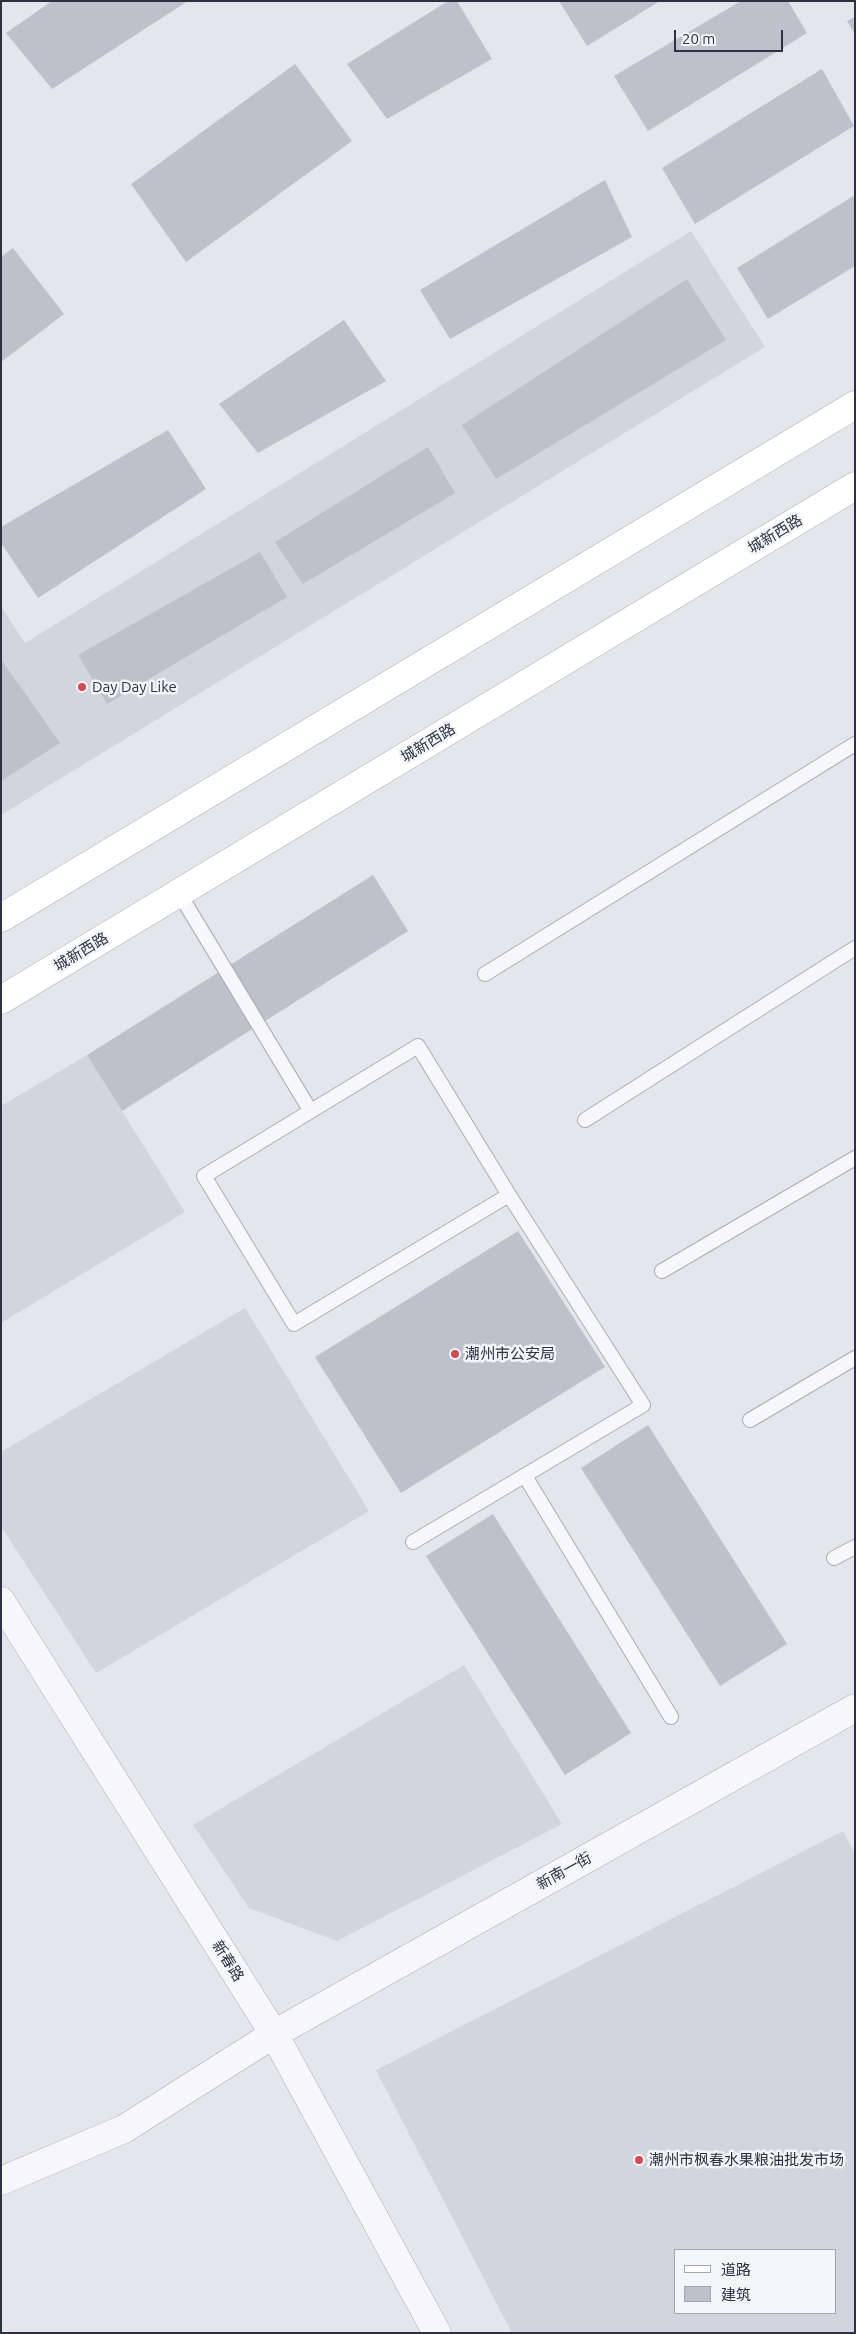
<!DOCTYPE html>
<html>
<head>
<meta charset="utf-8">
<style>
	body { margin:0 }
	#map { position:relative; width:856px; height:2334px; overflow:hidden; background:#e4e6eb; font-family:Ubuntu,"Noto Sans SC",sans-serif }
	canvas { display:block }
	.frame { position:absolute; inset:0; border:2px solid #2c3244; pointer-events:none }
	.legend { position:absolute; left:674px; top:2249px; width:162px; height:65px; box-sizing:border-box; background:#f4f5f8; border:1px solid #a4a7b0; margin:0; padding:6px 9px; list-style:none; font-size:15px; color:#2c3244 }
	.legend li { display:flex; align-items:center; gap:10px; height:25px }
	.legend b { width:25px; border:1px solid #a4a7b0 }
	.scale { position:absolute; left:674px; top:30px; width:109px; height:22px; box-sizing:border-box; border:2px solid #2c3244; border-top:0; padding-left:6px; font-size:15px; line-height:18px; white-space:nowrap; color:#2c3244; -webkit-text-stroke:4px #f4f5f8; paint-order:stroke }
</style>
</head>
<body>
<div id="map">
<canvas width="856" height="2334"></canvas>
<div class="frame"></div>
<ul class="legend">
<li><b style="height:6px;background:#fff"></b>道路</li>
<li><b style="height:14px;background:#bec1cb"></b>建筑</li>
</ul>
<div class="scale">20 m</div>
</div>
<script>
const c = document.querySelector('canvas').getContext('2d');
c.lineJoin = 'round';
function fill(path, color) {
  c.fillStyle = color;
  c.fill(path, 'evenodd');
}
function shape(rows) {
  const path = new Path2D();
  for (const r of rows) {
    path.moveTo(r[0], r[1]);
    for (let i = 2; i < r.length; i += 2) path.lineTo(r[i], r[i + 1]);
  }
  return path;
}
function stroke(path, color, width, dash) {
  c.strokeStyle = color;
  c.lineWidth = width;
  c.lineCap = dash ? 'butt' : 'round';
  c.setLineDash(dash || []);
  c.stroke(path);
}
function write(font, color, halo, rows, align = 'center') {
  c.font = font + ' Ubuntu,"Noto Sans SC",sans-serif';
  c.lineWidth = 5;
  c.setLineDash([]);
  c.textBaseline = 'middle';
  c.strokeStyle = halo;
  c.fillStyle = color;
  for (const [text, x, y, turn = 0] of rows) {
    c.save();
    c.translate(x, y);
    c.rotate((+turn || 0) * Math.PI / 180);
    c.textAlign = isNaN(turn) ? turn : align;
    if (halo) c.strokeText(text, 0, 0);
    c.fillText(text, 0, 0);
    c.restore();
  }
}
const built = shape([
	[691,231,765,347,1,815,1,606,25,643],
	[87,1055,185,1212,1,1323,1,1106],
	[245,1308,369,1511,96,1673,1,1526,1,1452],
	[464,1665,562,1824,337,1941,249,1908,193,1825],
	[843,1831,855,1854,855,2333,512,2333,376,2070],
	[835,2250,835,2313,675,2313,675,2250]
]);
const building = shape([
	[52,1,188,1,52,89,6,33],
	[448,1,457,1,492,59,387,119,347,64],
	[559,1,660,1,587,46],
	[741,1,788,1,807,33,648,131,614,76],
	[855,17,855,34,847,21],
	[295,64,352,141,186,262,131,184],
	[822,69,854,126,695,224,662,168],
	[605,180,632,237,450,339,420,290],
	[855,195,855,266,768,319,737,268],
	[13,248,64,314,1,362,1,257],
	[687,279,726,340,496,479,462,425],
	[344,320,386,381,258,453,219,404],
	[168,430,206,489,38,598,1,543,1,527],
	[428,447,455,493,303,584,275,542],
	[260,552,287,597,107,704,78,655],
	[1,659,60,743,1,781],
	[373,875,408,931,122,1111,87,1055],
	[518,1231,605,1367,401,1493,315,1357],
	[648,1425,787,1644,720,1686,581,1468],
	[493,1514,631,1733,565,1775,426,1556]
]);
const service = shape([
	[179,893,310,1110],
	[485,974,855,744],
	[418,1046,509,1195,294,1324,204,1176,418,1046],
	[585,1120,855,948],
	[662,1271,855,1158],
	[750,1420,855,1358],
	[525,1476,671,1717],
	[413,1542,643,1405,509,1195],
	[834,1558,855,1547]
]);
const minor = shape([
	[1,2181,124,2129,274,2034,855,1708]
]);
const tertiary = shape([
	[1,1601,274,2034,437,2333]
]);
const secondary = shape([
	[1,918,855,405],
	[1,1000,855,486]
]);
const markers = [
	[82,687,5,"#cc4d52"],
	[455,1354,5,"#cc4d52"],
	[639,2160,5,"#cc4d52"]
];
const streetNames = [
	["城新西路",775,534,-31],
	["城新西路",428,743,-31],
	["城新西路",81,952,-31],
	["新南一街",564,1871,-29],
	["新春路",228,1961,58]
];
const poiNames = [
	["Day Day Like",92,687],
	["潮州市公安局",465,1354],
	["潮州市枫春水果粮油批发市场",649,2160]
];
fill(built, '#d2d5dd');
fill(building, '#bec1cb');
stroke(service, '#a9acb6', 16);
stroke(minor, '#a9acb6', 29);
stroke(tertiary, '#a9acb6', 29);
stroke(secondary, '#a9acb6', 29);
stroke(service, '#f7f7fa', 14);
stroke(minor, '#f7f7fa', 28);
stroke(tertiary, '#f7f7fa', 28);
stroke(secondary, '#fff', 28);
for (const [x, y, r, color] of markers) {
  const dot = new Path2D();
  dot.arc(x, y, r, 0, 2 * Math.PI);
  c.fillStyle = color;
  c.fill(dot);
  stroke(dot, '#f4f5f8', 2);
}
write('15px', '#2c3244', '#f4f5f8', streetNames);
write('15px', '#2c3244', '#f4f5f8', poiNames, 'left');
</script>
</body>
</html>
